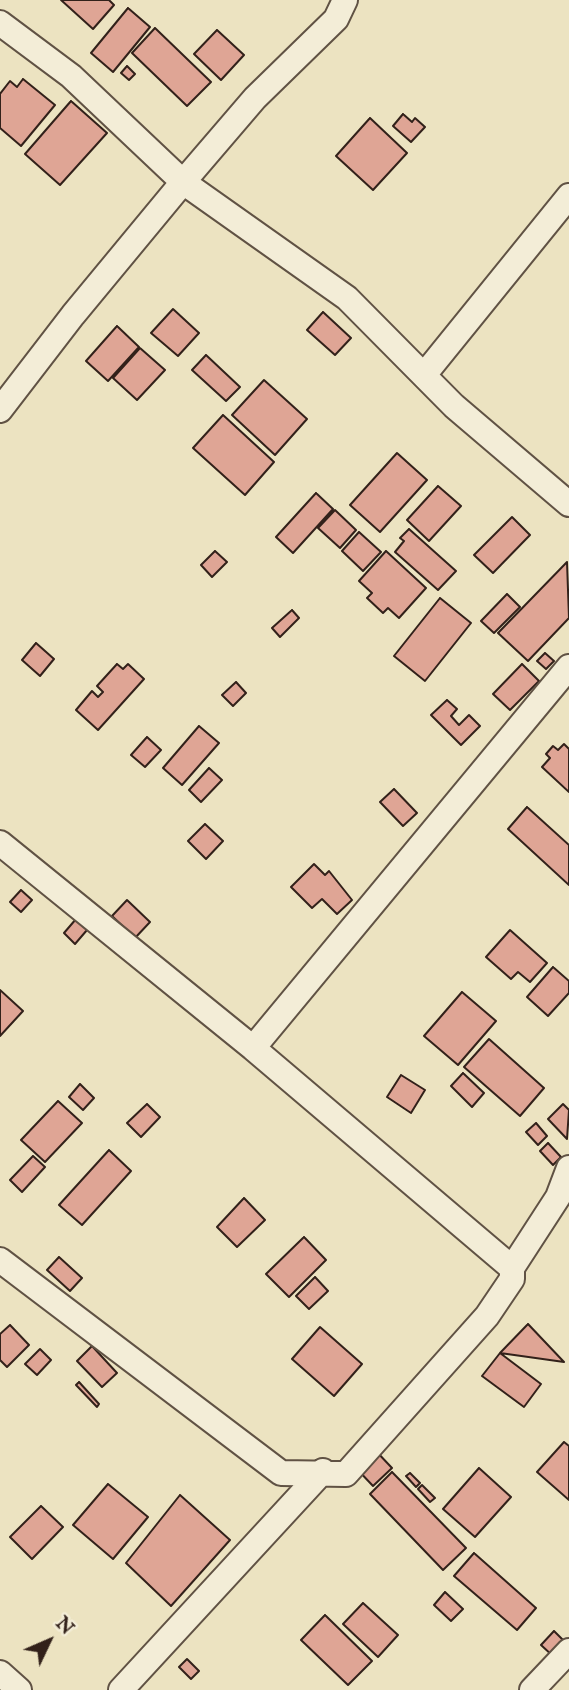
<!DOCTYPE html>
<html>
<head>
<meta charset="utf-8">
<style>
	body { margin:0 }
	#map { position:relative; width:569px; height:1690px; overflow:hidden; background:#ece3c1; font-family:"IM FELL English",serif }
	canvas { display:block }
	.north { position:absolute; left:14px; top:1606px; width:70px; height:70px; -webkit-text-stroke:5px #f3edd7; paint-order:stroke; rotate:46deg; font-size:19px; font-weight:700; line-height:28px; text-align:center; color:#32211a }
	.north::after { content:''; display:block; margin:auto; width:24px; height:32px; background:#32211a; clip-path:polygon(50% 0,100% 100%,50% 72%,0 100%) }
</style>
</head>
<body>
<div id="map">
<canvas width="569" height="1690"></canvas>
<div class="north">N</div>
</div>
<script>
const c = document.querySelector('canvas').getContext('2d');
c.lineJoin = 'round';
function fill(path, color) {
  c.fillStyle = color;
  c.fill(path, 'evenodd');
}
function shape(rows) {
  const path = new Path2D();
  for (const r of rows) {
    path.moveTo(r[0], r[1]);
    for (let i = 2; i < r.length; i += 2) path.lineTo(r[i], r[i + 1]);
  }
  return path;
}
function stroke(path, color, width, dash) {
  c.strokeStyle = color;
  c.lineWidth = width;
  c.lineCap = dash ? 'butt' : 'round';
  c.setLineDash(dash || []);
  c.stroke(path);
}
const building = shape([
	[61,0,109,0,114,5,93,29,61,0],
	[128,8,150,27,113,72,91,53,128,8],
	[155,28,211,82,187,106,132,53,155,28],
	[217,30,244,55,221,80,194,54,217,30],
	[127,66,135,74,129,80,121,73,127,66],
	[23,79,55,105,21,146,0,128,0,94,10,81,17,87,23,79],
	[71,101,107,133,60,185,25,154,71,101],
	[403,114,412,122,415,118,425,127,411,142,393,126,403,114],
	[370,118,407,153,373,190,336,156,370,118],
	[173,309,199,333,178,356,151,333,173,309],
	[323,312,351,338,335,355,307,330,323,312],
	[117,326,139,347,108,381,86,361,117,326],
	[140,348,165,370,137,400,113,378,140,348],
	[206,355,240,387,226,401,192,370,206,355],
	[264,380,307,419,275,455,232,415,264,380],
	[223,415,274,462,245,495,193,448,223,415],
	[397,453,427,480,380,532,350,505,397,453],
	[438,486,461,506,429,541,407,520,438,486],
	[316,493,333,509,293,553,276,537,316,493],
	[335,510,356,530,340,548,318,528,335,510],
	[512,517,530,535,493,573,474,555,512,517],
	[409,529,456,571,438,590,395,552,404,541,400,538,409,529],
	[359,532,381,552,363,571,342,551,359,532],
	[215,551,227,562,212,577,201,565,215,551],
	[386,551,426,588,399,618,388,608,383,613,367,598,372,593,359,581,386,551],
	[567,562,569,618,528,661,498,633,567,562],
	[507,594,520,607,494,633,481,621,507,594],
	[440,598,471,623,425,681,394,656,440,598],
	[292,610,299,618,280,637,272,628,292,610],
	[36,643,54,659,40,676,22,660,36,643],
	[545,653,554,661,546,669,537,661,545,653],
	[117,664,123,669,128,664,144,679,98,730,76,710,92,691,98,697,103,692,97,686,117,664],
	[522,664,539,681,510,710,493,694,522,664],
	[236,682,246,693,233,706,222,695,236,682],
	[447,700,457,709,451,716,459,725,469,715,480,726,461,745,431,715,447,700],
	[199,726,219,743,182,785,163,768,199,726],
	[147,737,161,750,145,767,131,755,147,737],
	[564,744,569,749,569,792,542,767,550,758,546,754,553,746,558,750,564,744],
	[209,768,222,780,201,802,189,790,209,768],
	[394,789,417,813,403,826,380,802,394,789],
	[527,807,569,845,569,885,508,829,527,807],
	[205,824,223,841,206,859,188,841,205,824],
	[314,864,325,875,329,871,352,900,337,914,322,899,312,908,291,887,314,864],
	[21,890,32,900,21,912,10,902,21,890],
	[127,900,150,922,135,938,112,916,127,900],
	[76,919,87,930,75,944,64,933,76,919],
	[510,930,547,963,530,982,518,972,511,979,486,957,510,930],
	[553,967,569,981,569,993,548,1016,527,997,553,967],
	[0,990,23,1011,0,1036,0,990],
	[462,992,496,1021,458,1065,424,1036,462,992],
	[489,1039,544,1088,520,1116,464,1067,489,1039],
	[463,1073,484,1093,472,1107,451,1086,463,1073],
	[401,1075,425,1090,411,1113,387,1097,401,1075],
	[80,1084,94,1098,83,1110,69,1097,80,1084],
	[58,1101,82,1123,45,1162,21,1140,58,1101],
	[147,1104,160,1117,141,1137,127,1123,147,1104],
	[563,1104,569,1110,567,1139,548,1119,563,1104],
	[536,1123,547,1136,538,1145,526,1132,536,1123],
	[548,1143,561,1157,553,1165,540,1151,548,1143],
	[109,1150,131,1171,82,1225,59,1205,109,1150],
	[33,1156,45,1167,22,1192,10,1180,33,1156],
	[244,1198,265,1220,237,1247,217,1227,244,1198],
	[304,1237,326,1260,289,1297,266,1274,304,1237],
	[59,1257,82,1278,70,1291,47,1270,59,1257],
	[315,1277,328,1291,309,1309,296,1296,315,1277],
	[528,1324,564,1362,500,1353,528,1324],
	[10,1325,29,1345,7,1367,0,1360,0,1334,10,1325],
	[320,1327,362,1364,334,1396,292,1359,320,1327],
	[92,1346,117,1373,102,1387,77,1361,92,1346],
	[40,1349,51,1360,37,1375,25,1364,40,1349],
	[500,1353,541,1384,524,1407,482,1376,500,1353],
	[79,1382,99,1404,97,1407,76,1385,79,1382],
	[564,1442,569,1446,569,1500,537,1472,564,1442],
	[375,1450,392,1468,373,1486,356,1468,375,1450],
	[479,1468,511,1497,475,1537,443,1509,479,1468],
	[392,1472,466,1548,443,1570,370,1494,392,1472],
	[410,1473,420,1483,416,1487,406,1476,410,1473],
	[108,1484,148,1517,113,1559,73,1525,108,1484],
	[422,1485,435,1498,430,1502,418,1489,422,1485],
	[180,1495,230,1540,171,1606,126,1563,180,1495],
	[41,1506,63,1527,32,1559,10,1537,41,1506],
	[474,1553,536,1608,517,1630,454,1576,474,1553],
	[445,1592,463,1609,451,1621,434,1605,445,1592],
	[363,1603,398,1635,378,1657,343,1624,363,1603],
	[325,1615,372,1661,348,1685,301,1640,325,1615],
	[554,1631,567,1644,554,1657,541,1645,554,1631],
	[187,1659,199,1671,191,1679,179,1667,187,1659]
]);
const minor = shape([
	[0,23,71,76,183,182,347,298,454,406,569,504],
	[424,375,569,196],
	[0,410,73,315,183,182,255,98,336,19,345,0],
	[0,843,253,1048,512,1268],
	[253,1048,569,667],
	[0,1260,281,1473,346,1474,487,1316,512,1279,512,1268,558,1197,569,1168],
	[0,1673,19,1690],
	[121,1690,323,1471],
	[532,1690,569,1651]
]);
fill(building, '#dfa595');
stroke(building, '#32211a', 2);
stroke(minor, '#605244', 28);
stroke(minor, '#f3edd7', 24);
</script>
</body>
</html>
